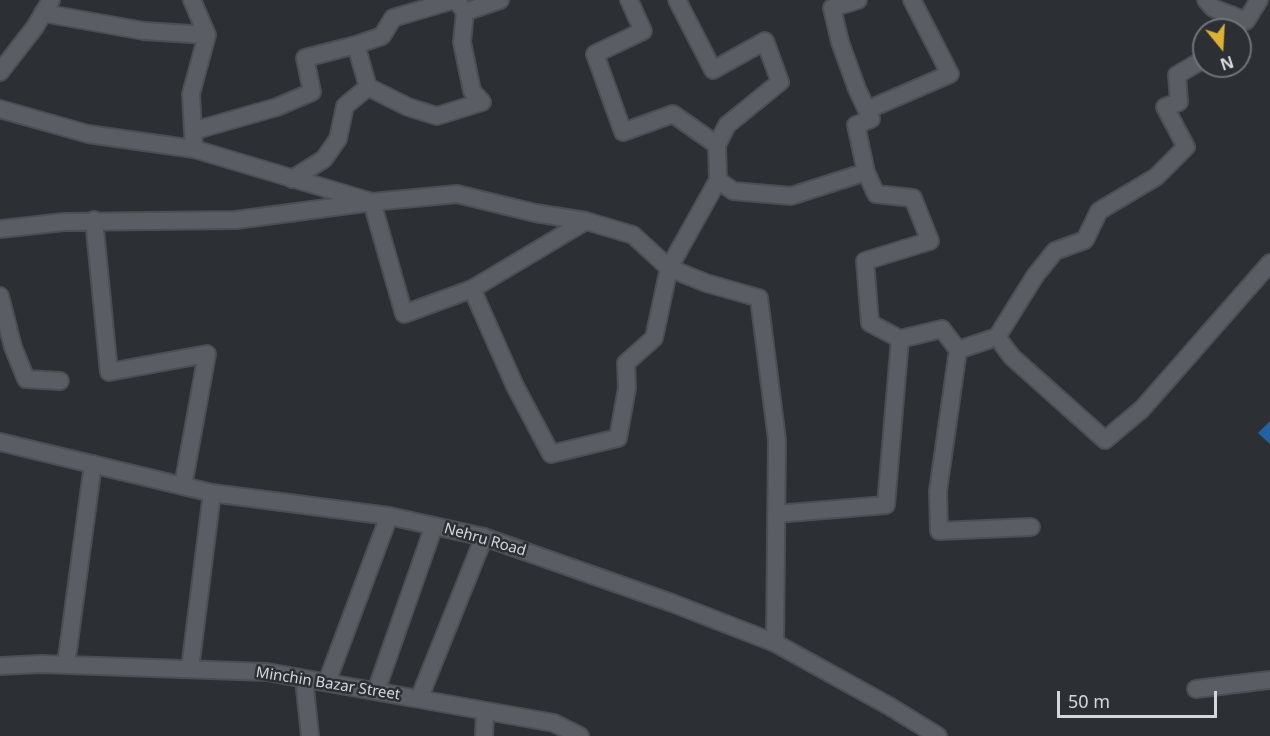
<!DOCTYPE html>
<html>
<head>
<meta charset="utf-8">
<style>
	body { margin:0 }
	#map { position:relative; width:1270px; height:736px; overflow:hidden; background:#2c3035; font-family:"Noto Sans",sans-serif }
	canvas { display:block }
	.north { position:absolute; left:1192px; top:18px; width:60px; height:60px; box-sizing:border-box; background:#2c3035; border:2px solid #707377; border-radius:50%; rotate:162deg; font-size:16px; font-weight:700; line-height:24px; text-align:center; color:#d5d8db }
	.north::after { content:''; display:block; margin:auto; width:21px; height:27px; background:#dbb233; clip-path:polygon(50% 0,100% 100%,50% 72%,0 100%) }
	.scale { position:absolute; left:1057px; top:691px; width:160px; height:27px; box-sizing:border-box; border:3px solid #d5d8db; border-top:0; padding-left:8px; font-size:18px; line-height:21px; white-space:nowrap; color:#d5d8db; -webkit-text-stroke:4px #2c3035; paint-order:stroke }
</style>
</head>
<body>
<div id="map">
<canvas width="1270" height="736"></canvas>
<div class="north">N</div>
<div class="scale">50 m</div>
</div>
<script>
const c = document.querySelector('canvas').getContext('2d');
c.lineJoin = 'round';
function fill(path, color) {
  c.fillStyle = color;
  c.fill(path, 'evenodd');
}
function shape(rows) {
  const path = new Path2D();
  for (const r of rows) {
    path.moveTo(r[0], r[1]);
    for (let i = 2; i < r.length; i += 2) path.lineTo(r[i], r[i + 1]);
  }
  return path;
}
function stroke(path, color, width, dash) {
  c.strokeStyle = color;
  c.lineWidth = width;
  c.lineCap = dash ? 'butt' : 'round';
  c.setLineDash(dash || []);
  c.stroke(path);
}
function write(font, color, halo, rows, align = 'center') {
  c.font = font + ' "Noto Sans",sans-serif';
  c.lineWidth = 5;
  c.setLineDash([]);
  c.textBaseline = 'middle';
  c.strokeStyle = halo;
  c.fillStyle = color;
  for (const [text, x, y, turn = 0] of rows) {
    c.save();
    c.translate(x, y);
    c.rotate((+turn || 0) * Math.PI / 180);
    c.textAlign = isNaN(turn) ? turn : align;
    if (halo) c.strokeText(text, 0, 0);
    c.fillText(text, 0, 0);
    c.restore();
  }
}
const building = shape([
	[1270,421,1270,444,1258,433]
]);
const minor = shape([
	[192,0,207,35,191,94,194,149,372,202,457,194,535,213,586,221,633,235,669,268,706,283,759,298,777,440,775,643],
	[629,0,643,31,595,54,623,132,673,114,717,145],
	[677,0,713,70,765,41,780,82,727,125,717,145,718,180,733,191,791,196,866,172,856,125,871,119,857,89,840,42,832,8,858,0],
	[1206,0,1213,8,1246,21,1259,0],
	[459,4,465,12,500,0],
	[43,13,144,31,207,35],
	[1215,30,1232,15],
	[1204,59,1177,75,1179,102,1165,107,1186,147,1156,177,1099,211,1085,240,1055,251,1035,276,997,337,1012,357,1105,440,1142,409,1270,263],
	[368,87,408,107,437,116,482,102,472,91,462,42,465,12],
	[0,109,88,134,194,149],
	[867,110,950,74,912,0],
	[193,131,277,107,312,92,305,58,356,45],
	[866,172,876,194,913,198,930,241,865,261,870,323,900,339,942,329,958,350,997,337],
	[292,179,324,159,338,139,345,106,368,87,356,45,382,36,393,18,454,0],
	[94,220,109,372,207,354,183,486],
	[0,229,64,222,236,220,372,202,404,314,472,289,586,221],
	[472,289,515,386,551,454,618,438,627,388,626,363,654,338,669,268,718,180],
	[0,296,13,347,26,379,60,381],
	[958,350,938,491,939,531,1031,527],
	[776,514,886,505,900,339],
	[66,665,93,464],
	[0,666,41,664,267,672,554,723,580,736],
	[190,669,212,493],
	[304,679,310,736],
	[327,682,389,516],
	[1196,689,1270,680],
	[376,691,434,526],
	[419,699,484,537],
	[484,736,485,711]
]);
const tertiary = shape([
	[0,72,35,27,51,0],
	[0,442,212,493,389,516,484,537,672,603,775,643,889,706,938,736]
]);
const streetNames = [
	["Nehru Road",485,540,16],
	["Minchin Bazar Street",328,684,9]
];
fill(building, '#2361a0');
stroke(minor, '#4b4e52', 20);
stroke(tertiary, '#4b4e52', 20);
stroke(minor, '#5a5e64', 16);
stroke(tertiary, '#5a5e64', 16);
write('15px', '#d5d8db', '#2c3035', streetNames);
</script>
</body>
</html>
